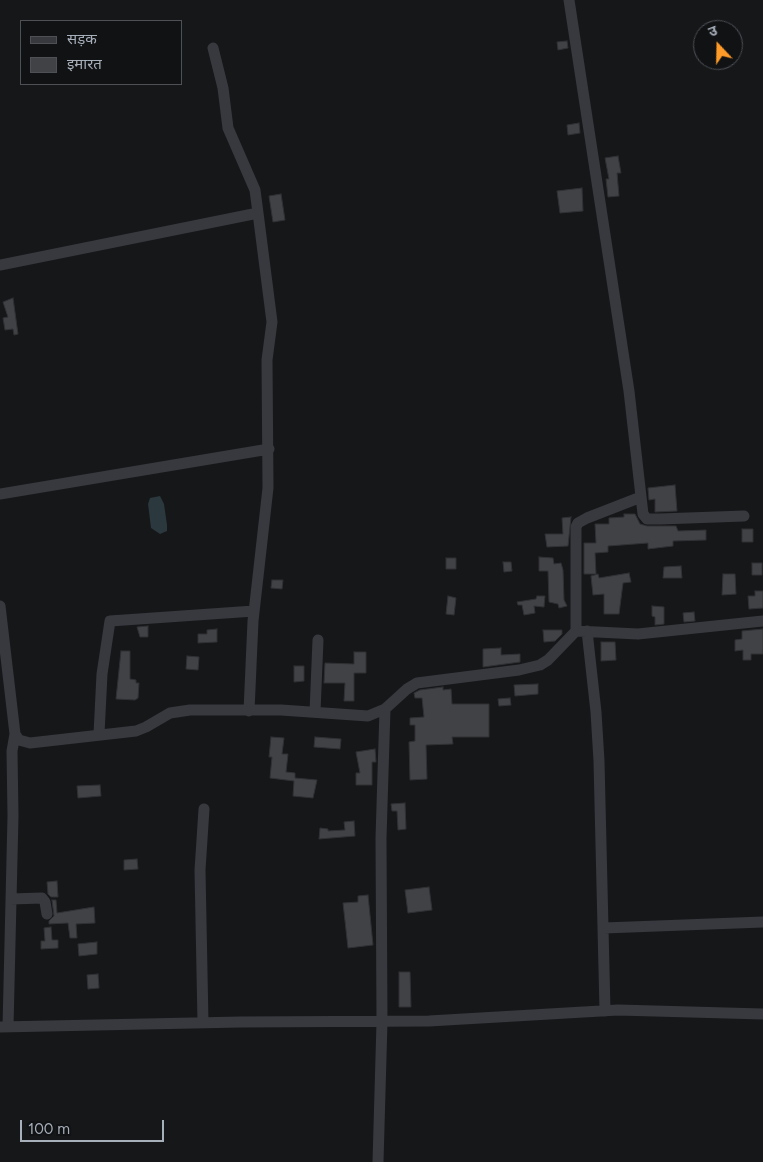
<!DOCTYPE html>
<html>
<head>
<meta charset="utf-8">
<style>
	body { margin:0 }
	#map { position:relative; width:763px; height:1162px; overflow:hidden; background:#161719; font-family:Figtree,"Noto Sans Devanagari",sans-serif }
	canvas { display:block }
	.legend { position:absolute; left:20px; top:20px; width:162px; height:65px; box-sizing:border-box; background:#111214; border:1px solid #4d5156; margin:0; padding:6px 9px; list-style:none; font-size:15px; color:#a7afba }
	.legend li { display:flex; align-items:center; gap:10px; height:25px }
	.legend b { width:25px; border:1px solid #4d5156 }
	.north { position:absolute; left:693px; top:20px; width:50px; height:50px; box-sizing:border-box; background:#111214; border:1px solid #4d5156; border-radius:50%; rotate:339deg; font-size:14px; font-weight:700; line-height:20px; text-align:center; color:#a7afba }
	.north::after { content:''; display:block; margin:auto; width:18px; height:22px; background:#ff9b28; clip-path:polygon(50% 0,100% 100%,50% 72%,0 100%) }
	.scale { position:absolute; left:20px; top:1120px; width:144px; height:22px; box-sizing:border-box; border:2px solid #a7afba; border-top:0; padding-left:6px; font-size:15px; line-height:18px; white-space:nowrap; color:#a7afba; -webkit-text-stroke:4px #111214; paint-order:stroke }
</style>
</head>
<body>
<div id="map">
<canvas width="763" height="1162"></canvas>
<ul class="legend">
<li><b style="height:6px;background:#37393e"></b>सड़क</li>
<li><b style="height:14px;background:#404246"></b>इमारत</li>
</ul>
<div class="north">उ</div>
<div class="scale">100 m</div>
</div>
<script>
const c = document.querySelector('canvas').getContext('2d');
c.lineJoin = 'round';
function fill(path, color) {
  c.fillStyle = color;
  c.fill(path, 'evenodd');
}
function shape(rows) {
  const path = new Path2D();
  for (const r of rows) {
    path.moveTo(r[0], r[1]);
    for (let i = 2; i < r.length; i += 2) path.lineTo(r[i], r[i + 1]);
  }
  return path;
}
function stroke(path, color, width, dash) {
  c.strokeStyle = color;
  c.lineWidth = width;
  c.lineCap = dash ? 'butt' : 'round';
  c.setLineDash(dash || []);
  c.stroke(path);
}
const water = shape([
	[160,496,164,504,167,525,167,531,160,534,151,528,148,504,150,498]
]);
const building = shape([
	[567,41,568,48,558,50,557,42,567,41],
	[579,123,580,133,568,135,567,125,579,123],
	[618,156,621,173,617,173,619,196,608,197,606,179,609,179,605,158,618,156],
	[582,188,583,211,560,213,557,191,582,188],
	[281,194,285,220,273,222,269,196,281,194],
	[13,298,18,334,14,335,13,329,5,330,3,318,8,317,3,302,13,298],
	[675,485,677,511,655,512,655,499,649,500,648,488,675,485],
	[624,514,635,514,640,524,647,526,676,526,678,531,706,530,706,540,673,541,673,546,648,549,648,543,608,546,608,552,595,553,596,574,584,574,584,543,596,543,595,524,609,524,609,518,624,517,624,514],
	[571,517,568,546,547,547,545,534,563,534,562,518,571,517],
	[742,529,753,529,753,542,742,542,742,529],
	[539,557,553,558,554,564,561,563,563,570,564,600,567,606,559,608,558,604,549,602,548,571,539,571,539,557],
	[446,558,456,558,456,569,446,569,446,558],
	[503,562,511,562,512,571,504,572,503,562],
	[752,563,762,563,762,575,752,575,752,563],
	[681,566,682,578,663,578,664,567,681,566],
	[629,573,631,582,623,583,619,614,604,614,604,594,593,595,591,576,598,574,599,578,629,573],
	[723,574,735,574,736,594,722,595,723,574],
	[272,580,283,580,282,589,271,588,272,580],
	[755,591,763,591,763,608,749,609,748,596,755,596,755,591],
	[448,596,456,598,454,615,446,614,448,596],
	[537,596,545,596,544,607,534,606,535,613,524,615,522,605,518,605,517,602,536,599,537,596],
	[652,606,664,607,664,624,655,625,655,617,652,616,652,606],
	[694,612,695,621,684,622,683,613,694,612],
	[148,626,148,637,140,637,137,627,148,626],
	[217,629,217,642,198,643,198,634,207,634,207,630,217,629],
	[763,629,763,654,751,654,751,660,743,660,743,650,735,651,735,640,742,639,742,631,763,629],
	[543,630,562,630,562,634,555,641,544,642,543,630],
	[601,642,615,642,616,660,601,661,601,642],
	[501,648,501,655,520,654,520,662,483,667,483,649,501,648],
	[121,651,130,651,130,679,136,680,136,683,139,683,138,698,135,700,116,699,121,651],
	[354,652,366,652,366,673,354,673,354,701,344,701,345,683,324,683,325,663,354,664,354,652],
	[187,656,199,657,198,670,186,669,187,656],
	[294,666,304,666,304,681,294,682,294,666],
	[538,684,538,694,515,696,514,685,538,684],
	[443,687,443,690,451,689,452,704,489,704,489,737,452,737,453,744,426,745,427,779,410,780,409,742,415,741,415,725,410,725,410,718,424,717,422,698,415,698,414,693,420,690,443,687],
	[510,698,511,705,499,706,498,699,510,698],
	[271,737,284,738,282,754,288,754,286,772,295,773,295,778,317,780,313,798,293,796,294,781,270,778,272,757,269,757,271,737],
	[315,737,341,739,340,749,314,747,315,737],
	[375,749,376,762,372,762,372,785,356,785,356,773,360,773,356,752,375,749],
	[100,785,101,796,78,798,77,786,100,785],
	[405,803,406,829,398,830,397,811,392,811,391,804,405,803],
	[354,821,355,836,319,839,320,828,328,829,328,831,345,830,344,822,354,821],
	[137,859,138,869,124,870,124,860,137,859],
	[57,881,58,897,51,897,48,894,47,882,57,881],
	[429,887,432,910,408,913,405,890,429,887],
	[368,895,373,945,348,948,343,903,358,902,358,896,368,895],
	[52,900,56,900,57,913,94,907,95,923,76,924,77,938,70,938,68,923,49,924,49,921,54,916,52,900],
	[51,927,52,940,58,940,58,948,41,949,41,941,45,941,44,928,51,927],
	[97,942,97,954,79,956,78,944,97,942],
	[399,972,410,972,411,1007,399,1007,399,972],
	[98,974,99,988,88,989,87,975,98,974]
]);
const street = shape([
	[569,0,629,391,643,514,647,519,660,519,744,516],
	[213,48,223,88,228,128,255,190,258,213],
	[0,265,258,213,272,322,267,360,268,488,253,621,249,711],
	[0,494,269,449],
	[0,606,15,734,19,740,30,743,136,731,146,727,170,713,190,710,281,710,368,716,385,709,407,689,417,683,519,670,540,665,548,660,576,631,638,634,763,621],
	[576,631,576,527,578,523,587,518,641,497],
	[587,631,596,712,599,761,605,1011],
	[315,712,318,640],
	[99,734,102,674,110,621,254,611],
	[11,899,42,898,45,902,47,914],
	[604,928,763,922],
	[203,1023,200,870,204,809],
	[0,1027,241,1022,429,1021,618,1010,763,1014],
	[8,1027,13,816,12,751,15,734],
	[378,1162,382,1022,381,838,385,709]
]);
fill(water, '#2b383e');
fill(building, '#404246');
stroke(building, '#303135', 1);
stroke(street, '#37393e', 11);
</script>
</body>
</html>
